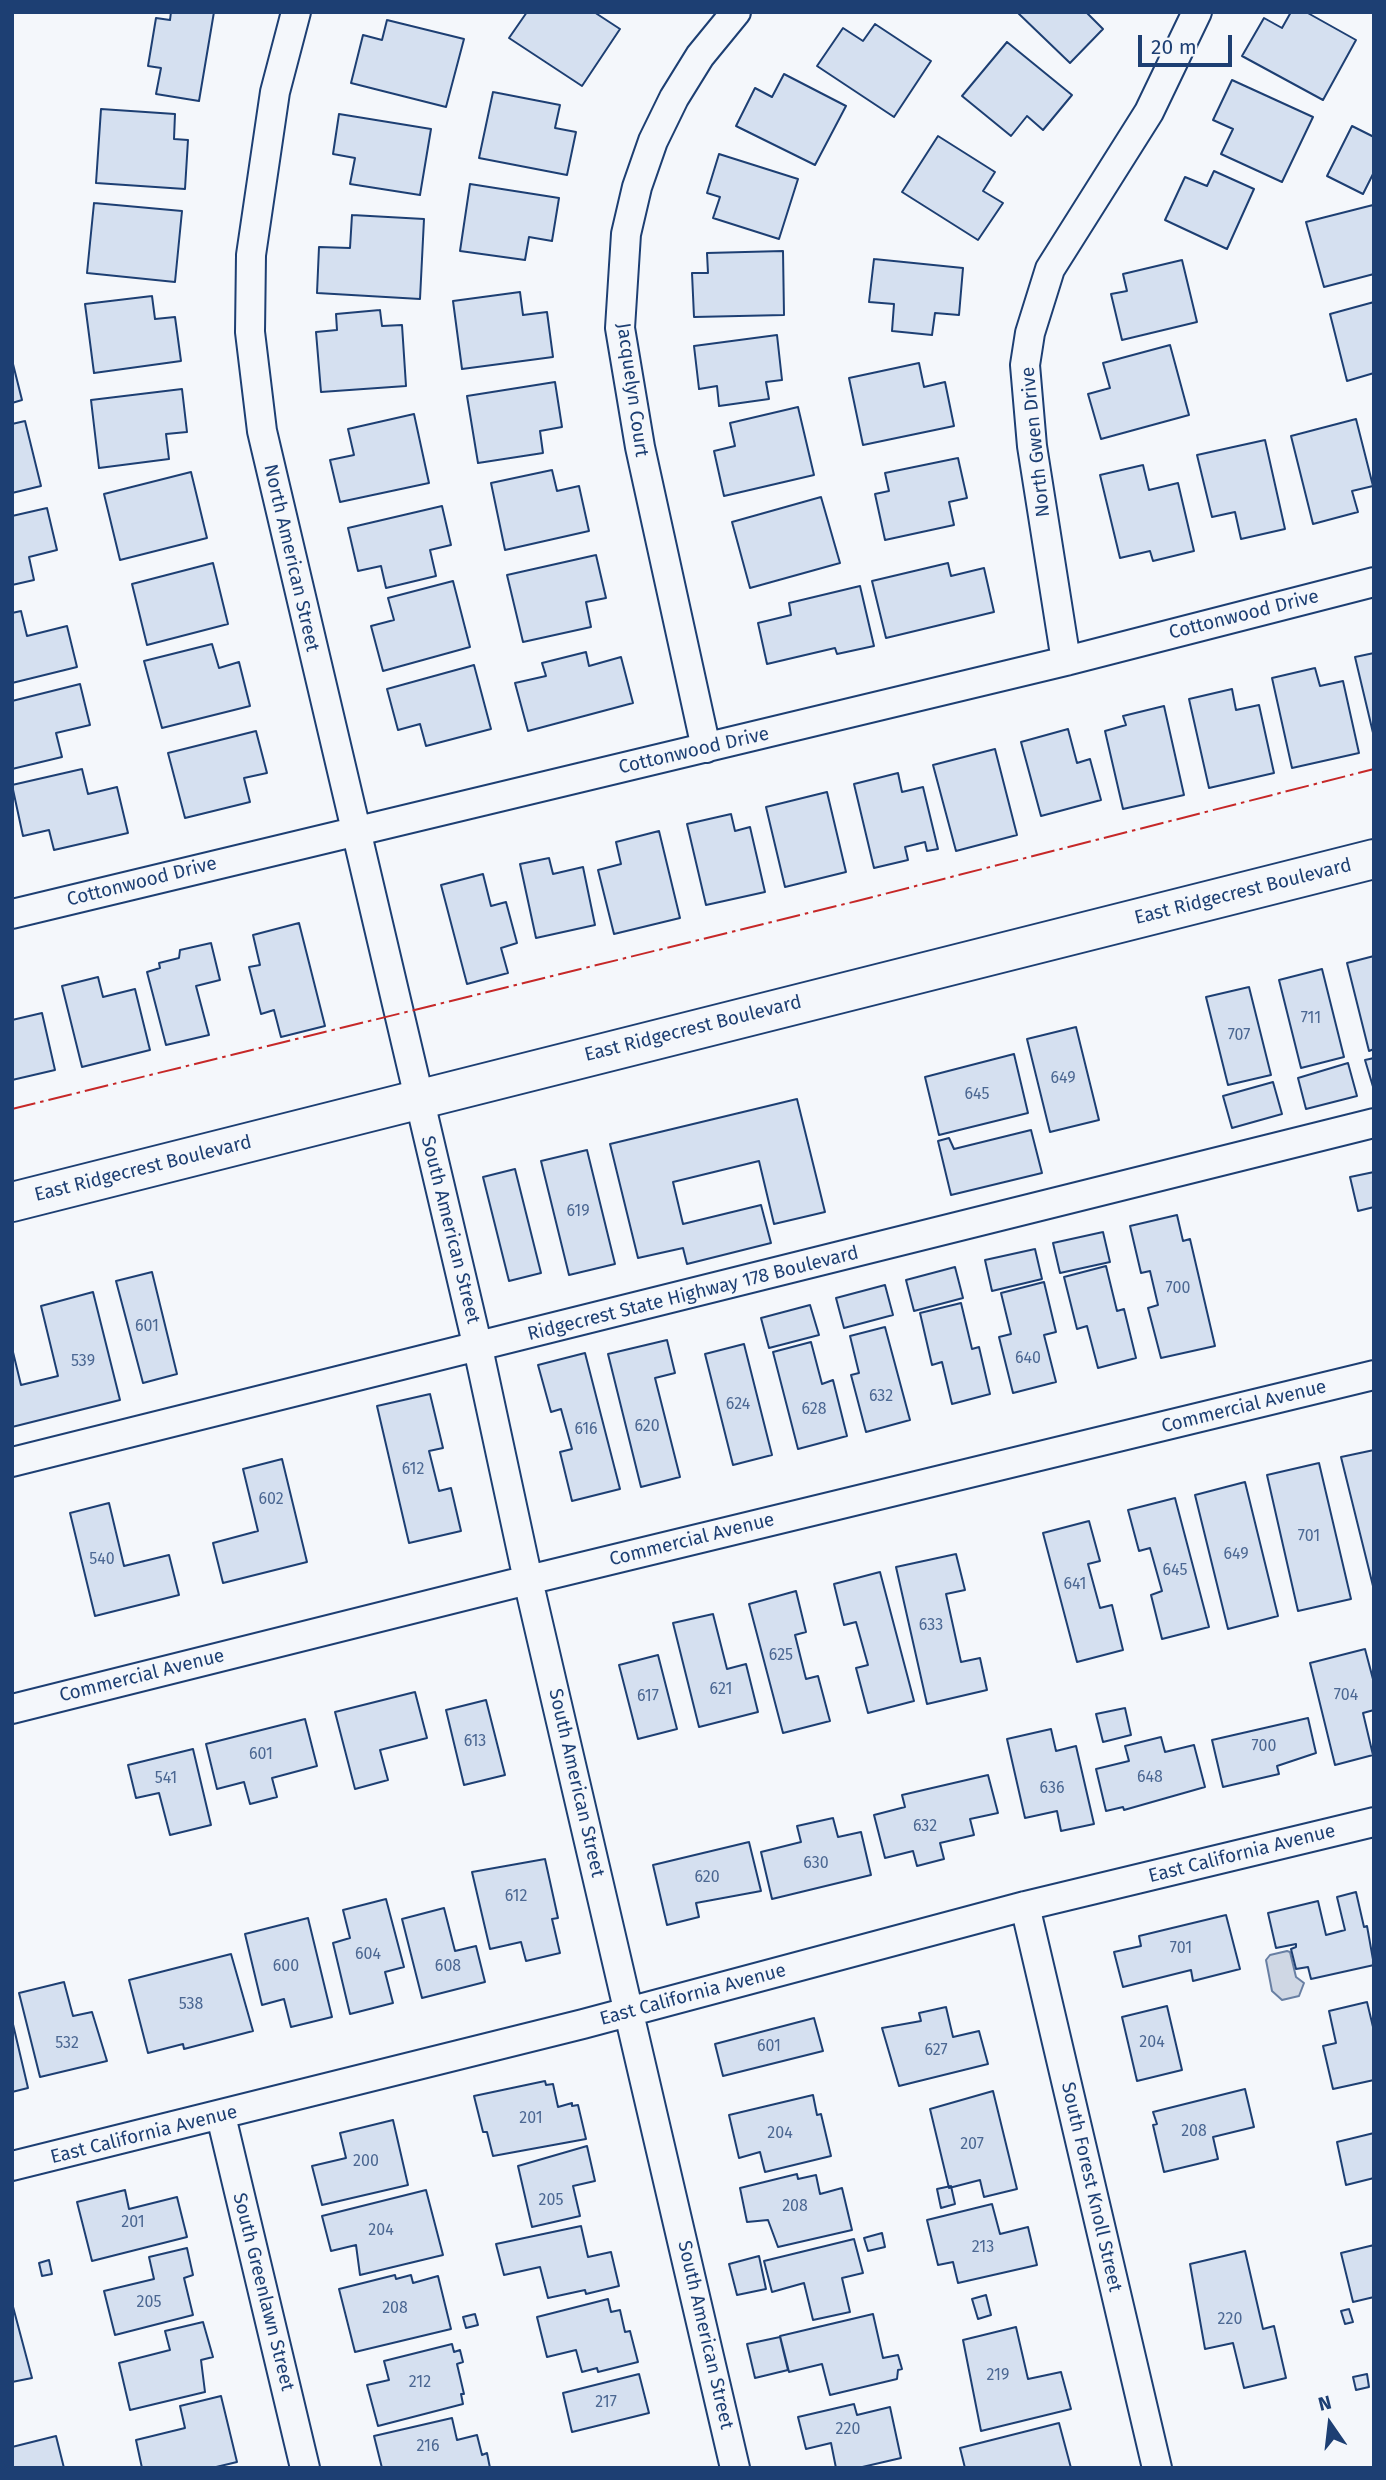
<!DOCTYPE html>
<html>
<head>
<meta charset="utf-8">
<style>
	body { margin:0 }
	#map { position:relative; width:1386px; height:2480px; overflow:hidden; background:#f4f7fb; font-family:"Fira Sans",sans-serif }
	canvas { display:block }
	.frame { position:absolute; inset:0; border:14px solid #1d3f73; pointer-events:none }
	.north { position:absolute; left:1295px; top:2389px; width:70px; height:70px; -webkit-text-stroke:5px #f4f7fb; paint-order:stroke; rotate:346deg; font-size:19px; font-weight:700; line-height:28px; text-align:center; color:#1d3f73 }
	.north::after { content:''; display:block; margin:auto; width:24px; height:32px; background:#1d3f73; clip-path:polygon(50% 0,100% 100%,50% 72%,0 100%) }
	.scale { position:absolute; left:1138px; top:35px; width:94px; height:32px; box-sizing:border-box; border:4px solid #1d3f73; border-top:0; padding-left:9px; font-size:21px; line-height:24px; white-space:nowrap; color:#1d3f73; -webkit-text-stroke:5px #f4f7fb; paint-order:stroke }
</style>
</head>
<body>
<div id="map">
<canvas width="1386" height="2480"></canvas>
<div class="frame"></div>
<div class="north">N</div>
<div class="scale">20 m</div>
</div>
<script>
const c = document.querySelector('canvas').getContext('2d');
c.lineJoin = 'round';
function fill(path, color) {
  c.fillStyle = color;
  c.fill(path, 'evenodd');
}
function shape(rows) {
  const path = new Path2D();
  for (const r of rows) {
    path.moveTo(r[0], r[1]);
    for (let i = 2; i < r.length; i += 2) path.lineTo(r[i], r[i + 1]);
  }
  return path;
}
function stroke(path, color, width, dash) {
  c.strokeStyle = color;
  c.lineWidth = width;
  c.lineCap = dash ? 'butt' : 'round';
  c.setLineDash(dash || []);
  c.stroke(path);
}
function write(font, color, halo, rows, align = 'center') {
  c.font = font + ' "Fira Sans",sans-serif';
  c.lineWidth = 5;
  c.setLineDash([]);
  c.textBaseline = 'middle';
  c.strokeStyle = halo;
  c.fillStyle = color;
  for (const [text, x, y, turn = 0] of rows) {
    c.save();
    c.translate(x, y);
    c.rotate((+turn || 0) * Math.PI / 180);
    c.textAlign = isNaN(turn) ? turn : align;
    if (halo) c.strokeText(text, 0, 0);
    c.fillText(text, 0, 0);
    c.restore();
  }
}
const water = shape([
	[1287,1951,1290,1952,1296,1977,1304,1983,1299,1996,1282,2000,1272,1991,1266,1960,1270,1955,1287,1951]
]);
const building = shape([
	[171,12,214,12,199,101,156,94,161,68,148,66,156,18,170,20,171,12],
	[527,12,594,12,620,29,582,86,509,38,527,12],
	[1017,12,1086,12,1103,29,1070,63,1017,12],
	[1291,12,1306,12,1356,40,1323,100,1242,56,1264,18,1282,28,1291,12],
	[387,20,464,39,446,107,351,83,363,35,382,40,387,20],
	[875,24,931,61,894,117,817,66,843,28,863,41,875,24],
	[1007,42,1072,95,1043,130,1027,116,1011,136,962,96,1007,42],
	[784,74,846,106,815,165,736,126,755,88,772,97,784,74],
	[1232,80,1313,117,1282,182,1221,154,1233,129,1213,120,1232,80],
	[493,92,560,105,555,128,576,132,567,175,479,158,493,92],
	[101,109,175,114,174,139,188,140,185,189,96,183,101,109],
	[339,114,431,129,420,195,350,184,355,158,333,154,339,114],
	[1352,126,1374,137,1374,172,1363,194,1327,176,1352,126],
	[938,136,995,172,983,191,1003,203,978,240,902,192,938,136],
	[719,154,798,179,779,239,713,218,720,197,707,193,719,154],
	[1214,171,1254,189,1227,249,1165,220,1185,177,1207,186,1214,171],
	[470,184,559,198,552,241,529,237,525,260,460,251,470,184],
	[94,203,182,211,175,282,87,273,94,203],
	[1373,205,1374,274,1324,287,1306,222,1373,205],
	[352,215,424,219,420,299,317,293,319,247,350,248,352,215],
	[783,251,784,315,694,317,692,273,708,273,707,253,783,251],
	[874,259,963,268,959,315,935,313,932,335,892,331,894,304,869,302,874,259],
	[1182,260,1197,322,1122,340,1111,294,1127,291,1123,274,1182,260],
	[520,292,523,315,547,312,553,357,462,369,453,301,520,292],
	[152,296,155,319,175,317,181,361,94,373,85,304,152,296],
	[1374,302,1374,373,1347,381,1330,314,1374,302],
	[380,310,382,326,402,325,406,386,321,392,316,332,337,330,336,314,380,310],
	[777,335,782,380,766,382,769,399,719,406,717,386,699,389,694,346,777,335],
	[1170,345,1189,415,1101,439,1088,394,1110,388,1103,363,1170,345],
	[12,360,22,400,12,403,12,360],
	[919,363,924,387,945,382,954,426,863,445,849,378,919,363],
	[555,382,562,427,540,431,543,453,478,463,467,396,555,382],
	[182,389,187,432,166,434,169,459,99,468,91,400,182,389],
	[798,407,814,475,724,496,714,451,735,446,730,423,798,407],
	[414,414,429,483,340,502,330,460,354,455,348,429,414,414],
	[1356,419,1373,486,1352,491,1358,512,1313,524,1291,436,1356,419],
	[25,421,41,486,12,493,12,424,25,421],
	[1265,440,1285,529,1241,539,1235,512,1212,517,1197,455,1265,440],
	[958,458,967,498,949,502,954,525,885,540,875,494,889,491,885,473,958,458],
	[1143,465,1149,490,1178,483,1194,551,1153,561,1150,551,1120,558,1100,475,1143,465],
	[552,470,557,491,579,486,589,531,505,550,491,483,552,470],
	[191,472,207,538,120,560,104,494,191,472],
	[821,497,840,563,750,588,732,522,821,497],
	[442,506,451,545,430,550,436,576,386,588,381,566,358,571,348,528,442,506],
	[47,508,57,550,29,557,34,580,12,585,12,516,47,508],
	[596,555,606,598,586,602,591,627,523,642,507,575,596,555],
	[213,563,228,624,147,645,132,584,213,563],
	[948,563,951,576,984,568,994,612,886,638,872,581,948,563],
	[453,581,470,647,383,671,371,626,394,620,388,598,453,581],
	[860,586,874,646,837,654,835,648,767,664,758,623,791,615,789,603,860,586],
	[21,611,27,636,67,626,77,667,12,683,12,613,21,611],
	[212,644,219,668,239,662,250,706,162,728,144,661,212,644],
	[586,652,589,666,621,657,633,703,528,731,515,683,546,676,542,663,586,652],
	[1374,653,1374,737,1355,657,1374,653],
	[474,665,491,729,426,746,420,724,398,730,387,689,474,665],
	[1315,668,1320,686,1343,681,1359,753,1292,768,1272,678,1315,668],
	[80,684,90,725,56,733,62,757,12,769,12,701,80,684],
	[1232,689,1236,710,1259,705,1274,773,1209,788,1189,699,1232,689],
	[1164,706,1184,795,1123,809,1105,731,1126,725,1123,716,1164,706],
	[1068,729,1077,763,1090,759,1101,800,1041,816,1021,742,1068,729],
	[256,731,267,773,244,778,250,802,185,818,168,753,256,731],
	[995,749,1017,835,956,851,933,765,995,749],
	[82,769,88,794,117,787,128,833,54,850,49,830,23,836,12,785,82,769],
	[898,773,902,792,923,787,938,849,927,851,925,842,905,847,908,860,874,868,854,784,898,773],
	[827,792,846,872,785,887,766,807,827,792],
	[731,814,735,831,750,827,765,892,706,905,687,824,731,814],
	[659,831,680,918,614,934,598,870,621,864,616,842,659,831],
	[549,858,553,874,583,867,595,925,536,938,520,864,549,858],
	[483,874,491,906,506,902,517,943,501,948,508,973,467,984,441,885,483,874],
	[299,923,325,1026,281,1037,274,1010,261,1014,249,967,260,965,253,935,299,923],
	[211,943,220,980,196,986,209,1035,166,1045,147,972,160,968,159,963,179,958,180,950,211,943],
	[1374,956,1374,1049,1369,1051,1347,963,1374,956],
	[1322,969,1344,1057,1301,1068,1279,980,1322,969],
	[98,977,103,997,135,989,150,1050,82,1067,62,986,98,977],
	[1249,987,1271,1075,1228,1085,1206,997,1249,987],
	[42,1013,55,1070,12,1080,12,1020,42,1013],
	[1076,1027,1099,1120,1050,1132,1027,1039,1076,1027],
	[1014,1054,1028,1113,939,1135,925,1077,1014,1054],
	[1374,1058,1374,1090,1365,1060,1374,1058],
	[1348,1063,1357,1096,1306,1109,1298,1078,1348,1063],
	[1273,1082,1282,1114,1232,1128,1223,1096,1273,1082],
	[797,1099,825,1212,774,1224,759,1161,673,1182,683,1224,761,1205,771,1243,687,1264,683,1248,638,1258,610,1144,797,1099],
	[1031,1130,1042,1173,951,1195,938,1141,949,1138,954,1149,1031,1130],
	[587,1150,615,1264,569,1275,541,1161,587,1150],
	[515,1169,541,1273,509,1281,483,1177,515,1169],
	[1374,1172,1374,1207,1358,1211,1350,1177,1374,1172],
	[1177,1215,1183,1241,1190,1239,1215,1346,1161,1358,1148,1308,1158,1305,1150,1271,1141,1273,1130,1226,1177,1215],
	[1103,1232,1110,1262,1060,1273,1053,1243,1103,1232],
	[1035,1249,1042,1279,992,1291,985,1260,1035,1249],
	[1106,1266,1117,1311,1124,1309,1136,1358,1098,1368,1087,1326,1077,1329,1064,1277,1106,1266],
	[955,1267,963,1298,914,1311,906,1280,955,1267],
	[152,1272,177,1374,143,1383,116,1281,152,1272],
	[1044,1282,1056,1332,1044,1335,1056,1382,1013,1393,999,1337,1011,1334,1001,1293,1044,1282],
	[885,1285,893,1315,844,1328,836,1298,885,1285],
	[93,1292,120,1400,12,1427,12,1348,21,1385,58,1376,41,1306,93,1292],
	[961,1303,972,1349,979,1347,990,1394,952,1404,942,1362,932,1365,920,1313,961,1303],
	[810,1305,819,1335,769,1348,761,1318,810,1305],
	[885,1327,910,1420,866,1432,851,1375,859,1373,850,1336,885,1327],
	[667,1340,675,1373,655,1378,680,1477,641,1487,608,1354,667,1340],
	[811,1342,822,1384,833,1380,847,1436,798,1449,773,1352,811,1342],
	[744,1344,772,1455,733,1465,705,1354,744,1344],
	[585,1353,620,1489,572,1501,560,1452,572,1449,561,1409,551,1412,538,1365,585,1353],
	[430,1394,443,1448,429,1451,439,1491,451,1488,461,1531,409,1543,377,1406,430,1394],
	[1374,1450,1374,1590,1341,1457,1374,1450],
	[282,1459,307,1562,223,1583,213,1543,258,1531,243,1469,282,1459],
	[1319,1463,1351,1599,1298,1611,1267,1475,1319,1463],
	[1245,1482,1278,1616,1228,1629,1195,1495,1245,1482],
	[1175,1498,1209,1627,1162,1639,1151,1595,1162,1591,1150,1548,1139,1551,1128,1510,1175,1498],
	[109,1503,124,1566,169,1555,179,1595,95,1616,70,1513,109,1503],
	[1089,1521,1100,1561,1088,1564,1100,1608,1112,1605,1123,1650,1077,1662,1043,1533,1089,1521],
	[956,1554,965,1590,946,1594,961,1662,980,1658,987,1690,927,1704,896,1567,956,1554],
	[880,1572,914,1701,868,1713,856,1668,868,1665,856,1622,844,1625,834,1584,880,1572],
	[796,1591,806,1632,795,1635,806,1679,818,1676,830,1721,783,1733,749,1604,796,1591],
	[713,1614,727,1669,746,1664,758,1712,699,1727,673,1623,713,1614],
	[1365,1649,1374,1683,1374,1710,1363,1713,1373,1755,1335,1765,1310,1663,1365,1649],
	[658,1655,677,1729,638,1739,619,1665,658,1655],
	[415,1692,427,1738,380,1750,388,1780,355,1789,335,1712,415,1692],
	[486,1700,505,1775,464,1785,446,1710,486,1700],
	[1125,1708,1131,1735,1103,1742,1096,1714,1125,1708],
	[1308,1718,1316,1753,1277,1766,1279,1774,1223,1787,1212,1740,1308,1718],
	[305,1719,317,1766,272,1778,277,1797,250,1804,244,1782,217,1789,206,1744,305,1719],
	[1051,1729,1056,1751,1076,1746,1094,1824,1061,1831,1057,1811,1025,1818,1007,1739,1051,1729],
	[1161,1737,1165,1752,1194,1745,1205,1787,1124,1810,1123,1807,1106,1811,1096,1769,1129,1761,1125,1746,1161,1737],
	[193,1749,211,1825,170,1835,159,1793,136,1798,128,1765,193,1749],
	[988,1775,998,1813,970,1819,974,1835,940,1843,944,1859,917,1866,913,1851,885,1858,874,1815,905,1807,902,1795,988,1775],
	[833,1818,838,1837,861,1832,871,1875,772,1899,761,1852,801,1842,797,1826,833,1818],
	[749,1842,761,1891,696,1903,699,1917,667,1925,653,1865,749,1842],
	[545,1859,558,1918,552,1919,560,1953,526,1961,521,1942,490,1949,472,1872,545,1859],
	[1356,1892,1364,1927,1367,1926,1374,1965,1311,1979,1308,1967,1296,1969,1291,1949,1296,1947,1296,1944,1276,1948,1268,1913,1318,1901,1326,1935,1345,1930,1337,1897,1356,1892],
	[386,1899,404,1967,385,1972,393,2003,350,2014,333,1943,350,1938,343,1910,386,1899],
	[444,1908,455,1951,476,1946,485,1982,422,1998,402,1919,444,1908],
	[1226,1915,1240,1969,1193,1981,1191,1970,1123,1987,1114,1952,1141,1946,1139,1936,1226,1915],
	[308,1918,332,2017,291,2027,284,1999,262,2005,245,1934,308,1918],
	[231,1954,253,2031,184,2049,183,2044,148,2053,129,1980,231,1954],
	[64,1982,73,2016,92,2012,107,2061,40,2077,19,1993,64,1982],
	[1367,2002,1374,2031,1374,2080,1333,2089,1323,2046,1336,2043,1329,2011,1367,2002],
	[1167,2006,1182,2070,1137,2081,1122,2017,1167,2006],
	[946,2007,953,2037,979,2031,988,2064,899,2086,882,2028,921,2021,919,2013,946,2007],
	[814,2018,823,2051,723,2076,715,2044,814,2018],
	[12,2020,28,2088,12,2092,12,2020],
	[545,2081,546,2085,553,2084,558,2107,572,2103,572,2106,578,2105,586,2139,493,2156,487,2132,483,2132,474,2096,545,2081],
	[1245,2089,1254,2127,1213,2137,1218,2159,1164,2172,1153,2125,1157,2124,1153,2112,1245,2089],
	[993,2091,1017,2189,984,2197,980,2180,949,2188,930,2109,993,2091],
	[813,2095,817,2115,821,2114,831,2156,765,2172,760,2152,739,2158,729,2115,813,2095],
	[393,2120,408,2185,322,2205,312,2166,346,2158,340,2133,393,2120],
	[1374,2133,1374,2178,1346,2185,1337,2142,1374,2133],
	[587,2146,595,2181,573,2186,580,2216,532,2227,518,2166,587,2146],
	[797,2174,798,2179,816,2175,820,2194,842,2188,852,2230,778,2247,768,2220,747,2222,740,2188,797,2174],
	[951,2186,955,2204,941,2208,937,2189,951,2186],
	[125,2190,129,2209,177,2197,187,2237,92,2261,77,2202,125,2190],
	[426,2190,443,2255,360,2275,356,2245,331,2251,322,2216,426,2190],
	[992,2204,1000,2234,1028,2227,1037,2265,958,2283,953,2262,938,2265,927,2220,992,2204],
	[581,2226,588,2257,611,2252,619,2286,586,2294,585,2290,548,2298,540,2267,504,2275,496,2244,581,2226],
	[882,2233,885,2247,868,2251,864,2238,882,2233],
	[854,2239,863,2273,842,2278,850,2312,813,2320,804,2283,772,2292,764,2261,854,2239],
	[1374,2245,1374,2297,1353,2302,1341,2253,1374,2245],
	[187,2248,193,2275,184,2278,193,2315,115,2335,104,2291,154,2279,149,2257,187,2248],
	[1245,2251,1263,2329,1274,2326,1286,2378,1244,2388,1233,2343,1205,2349,1190,2264,1245,2251],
	[759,2256,766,2289,737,2295,729,2264,759,2256],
	[49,2260,52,2274,42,2276,39,2263,49,2260],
	[395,2275,396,2279,411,2275,413,2283,438,2276,451,2329,355,2352,339,2289,395,2275],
	[986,2295,991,2315,978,2319,972,2299,986,2295],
	[608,2299,611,2312,620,2310,625,2332,630,2331,638,2362,598,2372,597,2368,582,2372,576,2350,547,2357,537,2317,608,2299],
	[12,2303,32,2378,12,2382,12,2303],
	[1349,2309,1353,2322,1345,2324,1341,2311,1349,2309],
	[475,2314,478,2325,466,2328,463,2317,475,2314],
	[873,2314,883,2358,898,2355,902,2369,898,2370,897,2379,830,2395,822,2364,789,2372,780,2336,873,2314],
	[203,2322,213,2357,201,2360,205,2392,130,2410,119,2363,170,2350,165,2331,203,2322],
	[1016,2327,1028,2379,1061,2372,1071,2409,981,2431,963,2340,1016,2327],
	[780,2337,788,2370,755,2378,747,2344,780,2337],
	[452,2344,454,2352,460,2350,463,2362,457,2364,464,2394,461,2394,463,2404,378,2426,367,2385,389,2380,384,2361,452,2344],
	[639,2374,649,2413,572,2432,563,2393,639,2374],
	[1367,2374,1369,2387,1356,2390,1353,2377,1367,2374],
	[221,2396,237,2462,212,2468,142,2468,136,2440,185,2428,180,2406,221,2396],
	[854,2404,857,2415,890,2407,901,2458,858,2468,836,2468,831,2443,806,2449,798,2417,854,2404],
	[452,2418,457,2440,477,2435,482,2455,487,2453,490,2468,382,2468,374,2436,452,2418],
	[1059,2423,1071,2468,965,2468,960,2448,1059,2423],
	[56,2436,64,2468,12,2468,12,2447,56,2436]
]);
const street = shape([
	[296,12,275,92,251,255,250,332,262,431,478,1348,528,1580,735,2468],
	[1066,661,1032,446,1025,365,1030,333,1050,269,1149,112,1197,12],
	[706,748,640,447,620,328,626,234,637,187,653,141,674,98,700,56,736,12],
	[12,914,1066,661,1374,582],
	[12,1462,1374,1123],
	[12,1709,528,1580,1374,1375],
	[1025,1906,1157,2468],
	[221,2116,305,2468],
	[12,2166,583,2024,1025,1906,1374,1822]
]);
const primary = shape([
	[12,1202,1374,859]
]);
const power = shape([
	[12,1109,857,901,1374,769]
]);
const numberNames = [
	["711",1311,1019],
	["707",1239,1036],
	["649",1063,1079],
	["645",977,1095],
	["619",578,1212],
	["700",1178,1289],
	["601",147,1327],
	["640",1028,1359],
	["539",83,1362],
	["632",881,1397],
	["624",738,1405],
	["628",814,1410],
	["620",647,1427],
	["616",586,1430],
	["612",413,1470],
	["602",271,1500],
	["701",1309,1537],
	["649",1236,1555],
	["540",102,1560],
	["645",1175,1571],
	["641",1075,1585],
	["633",931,1626],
	["625",781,1656],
	["621",721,1690],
	["704",1346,1696],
	["617",648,1697],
	["613",475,1742],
	["700",1264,1747],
	["601",261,1755],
	["648",1150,1778],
	["541",166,1779],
	["636",1052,1789],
	["632",925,1827],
	["630",816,1864],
	["620",707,1878],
	["612",516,1897],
	["701",1181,1949],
	["604",368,1955],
	["600",286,1967],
	["608",448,1967],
	["538",191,2005],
	["204",1152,2043],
	["532",67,2044],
	["601",769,2047],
	["627",936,2051],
	["201",531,2119],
	["208",1194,2132],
	["204",780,2134],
	["207",972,2145],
	["200",366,2162],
	["205",551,2201],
	["208",795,2207],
	["201",133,2223],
	["204",381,2231],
	["213",983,2248],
	["205",149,2303],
	["208",395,2309],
	["220",1230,2320],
	["219",998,2376],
	["212",420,2383],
	["217",606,2403],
	["220",848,2430],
	["216",428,2447]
];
const streetNames = [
	["Jacquelyn Court",632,390,82],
	["North Gwen Drive",1036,442,-96],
	["North American Street",291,558,77],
	["Cottonwood Drive",1244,615,-14],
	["Cottonwood Drive",694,751,-13],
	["Cottonwood Drive",142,882,-14],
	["East Ridgecrest Boulevard",1243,892,-14],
	["East Ridgecrest Boulevard",693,1029,-14],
	["East Ridgecrest Boulevard",143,1169,-14],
	["South American Street",450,1230,76],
	["Ridgecrest State Highway 178 Boulevard",693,1294,-14],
	["Commercial Avenue",1244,1407,-14],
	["Commercial Avenue",692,1540,-14],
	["Commercial Avenue",142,1676,-14],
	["South American Street",576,1783,77],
	["East California Avenue",1242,1854,-14],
	["East California Avenue",693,1995,-15],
	["East California Avenue",144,2135,-14],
	["South Forest Knoll Street",1091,2187,77],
	["South Greenlawn Street",263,2292,76],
	["South American Street",705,2335,77]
];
fill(water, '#cfd7e4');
stroke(water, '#687fa3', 2);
fill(building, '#d5e0f0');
stroke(building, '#1d3f73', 2);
stroke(street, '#1d3f73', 32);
stroke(primary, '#1d3f73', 42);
stroke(street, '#f4f7fb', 28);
stroke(primary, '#f4f7fb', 38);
stroke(power, '#c62828', 2, [24, 5, 3.5, 5]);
write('16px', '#4b6792', null, numberNames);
write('19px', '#1d3f73', '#f4f7fb', streetNames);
</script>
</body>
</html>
